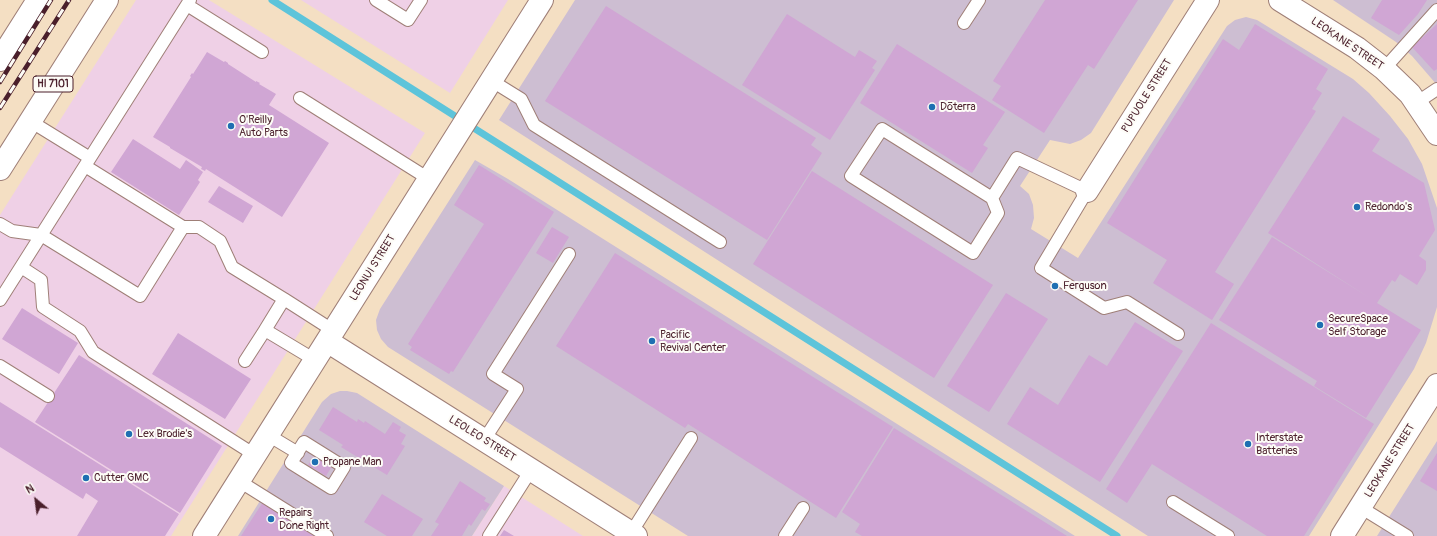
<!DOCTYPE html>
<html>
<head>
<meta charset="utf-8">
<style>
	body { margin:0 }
	#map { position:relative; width:1437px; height:536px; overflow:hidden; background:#f4dfc3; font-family:Pangolin,sans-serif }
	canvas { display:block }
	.north { position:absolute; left:16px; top:480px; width:40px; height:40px; -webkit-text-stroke:3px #fdfcf7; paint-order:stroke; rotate:331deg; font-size:11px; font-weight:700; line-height:16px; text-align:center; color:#4a1f2b }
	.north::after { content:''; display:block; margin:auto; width:14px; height:18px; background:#4a1f2b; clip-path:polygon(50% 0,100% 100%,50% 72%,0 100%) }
</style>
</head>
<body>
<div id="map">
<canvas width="1437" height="536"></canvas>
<div class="north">N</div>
</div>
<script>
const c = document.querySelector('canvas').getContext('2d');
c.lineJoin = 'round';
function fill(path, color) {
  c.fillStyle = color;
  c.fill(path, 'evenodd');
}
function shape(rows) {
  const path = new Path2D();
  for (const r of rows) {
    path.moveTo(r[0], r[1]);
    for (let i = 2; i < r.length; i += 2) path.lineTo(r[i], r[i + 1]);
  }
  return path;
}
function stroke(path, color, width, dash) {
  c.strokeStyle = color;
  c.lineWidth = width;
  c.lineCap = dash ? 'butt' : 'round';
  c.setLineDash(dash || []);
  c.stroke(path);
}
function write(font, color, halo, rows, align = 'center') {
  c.font = font + ' Pangolin,sans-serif';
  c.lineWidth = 4;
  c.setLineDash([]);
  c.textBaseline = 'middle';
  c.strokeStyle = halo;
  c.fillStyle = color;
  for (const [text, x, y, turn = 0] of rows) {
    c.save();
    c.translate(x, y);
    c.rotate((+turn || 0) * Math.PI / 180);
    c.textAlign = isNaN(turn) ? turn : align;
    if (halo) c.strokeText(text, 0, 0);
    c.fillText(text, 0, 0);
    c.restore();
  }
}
const built = shape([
	[136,0,209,0,425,133,171,536,0,536,0,215],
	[301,0,508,0,450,93],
	[504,486,583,536,472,536]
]);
const industrial = shape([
	[575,0,1174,0,1091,133,1081,140,1070,144,1050,140,1020,186,1029,194,1033,205,1034,218,1031,229,1078,258,1227,26,1235,20,1246,17,1257,20,1353,79,1369,93,1390,116,1408,139,1422,164,1437,208,1437,307,1426,343,1414,369,1309,536,1148,536,499,120],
	[1333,0,1437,0,1437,85,1412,56,1396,42],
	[475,160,508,179,1075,536,688,536,388,347,381,339,377,330,376,320,380,309],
	[340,391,347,391,357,393,504,486,472,536,238,536,322,402,331,394],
	[1437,441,1437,536,1377,536]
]);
const stream = shape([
	[272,0,1117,536]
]);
const building = shape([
	[1045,0,1138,0,1094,69,1088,65,1044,133,992,100,1001,86,993,81],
	[1382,0,1427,0,1418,14,1399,35,1371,18],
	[606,6,816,138,811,145,822,153,767,240,545,101],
	[787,14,855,57,859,50,877,61,872,68,875,70,830,140,742,85],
	[1255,24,1328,69,1316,89,1322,93,1312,109,1316,111,1215,272,1234,284,1212,320,1153,283,1167,260,1107,223,1223,39,1239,50],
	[1437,24,1437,69,1434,71,1412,47],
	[897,44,1005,112,983,145,988,148,972,173,860,103],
	[207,52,224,62,225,61,228,63,228,64,256,82,256,81,260,83,259,84,276,94,269,105,329,143,282,217,206,169,205,171,201,169,202,167,170,148,170,147,153,137,191,77,190,76,192,73,193,74],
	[1343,116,1380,139,1372,151,1424,183,1435,230,1419,256,1426,261,1426,270,1417,285,1400,274,1395,282,1392,280,1377,303,1421,330,1366,418,1314,386,1317,381,1219,320,1272,237,1370,298,1268,233],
	[133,139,180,169,186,160,203,172,198,180,200,182,179,215,111,172],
	[479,165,554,212,453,372,451,371,449,374,410,350,412,347,408,344,484,224,454,205],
	[812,171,993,285,934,378,753,264],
	[219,186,253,206,243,223,208,202],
	[552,227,569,237,553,263,536,253],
	[615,253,893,427,836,518,688,424,685,428,556,346],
	[1006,293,1048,319,989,412,947,386],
	[22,308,78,343,59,374,2,339],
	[1135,322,1183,351,1100,482,1007,424,1030,387,1058,405,1089,355,1107,366],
	[1211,323,1374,424,1304,536,1267,536,1152,464,1127,503,1106,489],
	[178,333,251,379,225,419,152,374],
	[79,355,222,446,180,513,35,422],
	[0,402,179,514,165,536,77,536,98,501,86,493,83,499,0,447],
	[333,407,357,422,358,419,364,423,365,421,385,434,393,422,401,427,399,431,406,435,401,444,405,446,387,475,341,447,343,445,319,430],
	[894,428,1067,536,862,536,855,532,860,524,842,512],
	[1437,453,1437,491,1420,481],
	[315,455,332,466,326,476,308,465],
	[460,481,486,498,484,501,490,504,485,511,482,509,471,526,469,524,462,536,431,536,439,524,435,522],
	[382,494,423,519,412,536,387,536,364,522],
	[263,502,317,536,241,536],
	[504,530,514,536,500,536]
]);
const service = shape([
	[376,0,408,20,421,0],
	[187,5,262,52],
	[964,23,979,0],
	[1384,69,1437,10],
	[492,81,521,99,534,125,720,242],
	[300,98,429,179],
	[1416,103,1437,89],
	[30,121,90,158],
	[992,198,998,213,973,253,851,176,882,129,992,198,1017,158,1087,191,1041,268,1104,308,1127,302,1178,334],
	[0,224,12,231,41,235,140,296,183,227,85,166],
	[183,227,199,227,220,241,232,267,284,299,265,330,315,360],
	[21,267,41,280,43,307,80,331,93,352,255,455],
	[284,299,334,331],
	[0,300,190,0],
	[245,361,265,330],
	[0,366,48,396],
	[268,435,298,453],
	[484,440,517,389,493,374,569,254],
	[304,442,344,467,331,488,291,463,304,442],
	[239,481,327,536],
	[1173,502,1228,536],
	[1360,507,1407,536],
	[631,533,691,438],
	[489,536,531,470],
	[785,536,803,508]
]);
const minor = shape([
	[1280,0,1357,48,1384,69,1410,94,1437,134],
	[1087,191,1208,0],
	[327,341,636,536],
	[204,536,542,0],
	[1342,536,1437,385]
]);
const primary = shape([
	[0,60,38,0],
	[0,169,107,0]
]);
const rail = shape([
	[0,82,51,0],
	[0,108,69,0]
]);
const markers = [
	[932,107,4,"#1f6fb2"],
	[231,126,4,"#1f6fb2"],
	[1357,207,4,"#1f6fb2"],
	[1055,286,4,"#1f6fb2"],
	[1320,325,4,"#1f6fb2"],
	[652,341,4,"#1f6fb2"],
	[129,434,4,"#1f6fb2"],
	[1248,444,4,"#1f6fb2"],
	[315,462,4,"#1f6fb2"],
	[86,478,4,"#1f6fb2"],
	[271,519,4,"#1f6fb2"]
];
const shields = [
	[53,84,40]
];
const shieldNames = [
	["HI 7101",53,84]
];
const streetNames = [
	["LEOKANE STREET",1347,44,34],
	["PUPUOLE STREET",1147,96,-58],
	["LEONUI STREET",373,268,-58],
	["LEOLEO STREET",482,439,32],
	["LEOKANE STREET",1390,461,-58]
];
const poiNames = [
	["Dōterra",940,107],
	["O'Reilly",239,120],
	["Auto Parts",239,133],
	["Redondo's",1365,207],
	["Ferguson",1063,286],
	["SecureSpace",1328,319],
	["Self Storage",1328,332],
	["Pacific",660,335],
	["Revival Center",660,348],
	["Lex Brodie's",137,434],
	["Interstate",1256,438],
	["Batteries",1256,451],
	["Propane Man",323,462],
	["Cutter GMC",94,478],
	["Repairs",279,513],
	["Done Right",279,526]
];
fill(built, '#efd0e6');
fill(industrial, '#cdbed2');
stroke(stream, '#5dc4da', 7);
fill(building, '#d0a6d4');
stroke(service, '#9f7f77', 14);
stroke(minor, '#9f7f77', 24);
stroke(primary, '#9f7f77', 24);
stroke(service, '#fff', 12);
stroke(minor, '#fff', 22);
stroke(primary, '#fff', 22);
stroke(rail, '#4a1f2b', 4.5);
stroke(rail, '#fdfcf7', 3, [9]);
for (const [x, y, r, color] of markers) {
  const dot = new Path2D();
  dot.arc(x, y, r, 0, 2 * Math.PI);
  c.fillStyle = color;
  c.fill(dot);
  stroke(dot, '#fdfcf7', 1.5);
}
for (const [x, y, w] of shields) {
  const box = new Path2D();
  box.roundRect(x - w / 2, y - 8, w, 16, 3);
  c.fillStyle = '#fdfcf7';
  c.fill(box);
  stroke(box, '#4a1f2b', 1);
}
write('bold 10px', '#4a1f2b', null, shieldNames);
write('11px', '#4a1f2b', '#fdfcf7', streetNames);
write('11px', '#4a1f2b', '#fdfcf7', poiNames, 'left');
</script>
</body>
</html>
